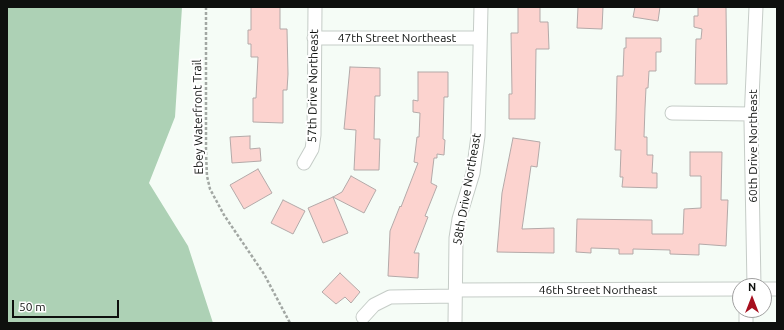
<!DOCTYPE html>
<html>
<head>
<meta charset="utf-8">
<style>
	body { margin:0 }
	#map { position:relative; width:784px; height:330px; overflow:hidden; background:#f5fcf6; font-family:Ubuntu,sans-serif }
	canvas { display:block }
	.frame { position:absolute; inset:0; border:8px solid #0e100e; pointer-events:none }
	.north { position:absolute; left:732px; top:278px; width:40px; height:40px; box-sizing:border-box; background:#fff; border:1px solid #9f9f9f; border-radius:50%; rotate:0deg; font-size:11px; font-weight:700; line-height:16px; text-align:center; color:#0e100e }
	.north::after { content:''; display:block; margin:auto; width:14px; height:18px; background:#a60f1e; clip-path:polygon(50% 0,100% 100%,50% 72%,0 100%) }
	.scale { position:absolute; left:12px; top:300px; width:107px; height:18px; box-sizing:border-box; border:2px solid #0e100e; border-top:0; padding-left:5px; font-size:12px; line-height:14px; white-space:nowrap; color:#0e100e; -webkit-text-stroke:3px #fff; paint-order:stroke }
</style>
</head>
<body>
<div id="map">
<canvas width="784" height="330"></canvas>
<div class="frame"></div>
<div class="north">N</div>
<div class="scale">50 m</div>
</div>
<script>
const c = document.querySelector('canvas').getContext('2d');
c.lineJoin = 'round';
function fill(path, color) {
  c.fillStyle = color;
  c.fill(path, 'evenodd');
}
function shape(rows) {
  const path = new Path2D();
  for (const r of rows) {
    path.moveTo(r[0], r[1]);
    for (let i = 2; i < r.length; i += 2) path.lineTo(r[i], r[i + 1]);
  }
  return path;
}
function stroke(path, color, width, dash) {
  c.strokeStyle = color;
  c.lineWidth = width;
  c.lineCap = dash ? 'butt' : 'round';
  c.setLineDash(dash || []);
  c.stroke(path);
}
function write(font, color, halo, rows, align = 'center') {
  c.font = font + ' Ubuntu,sans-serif';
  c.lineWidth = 4;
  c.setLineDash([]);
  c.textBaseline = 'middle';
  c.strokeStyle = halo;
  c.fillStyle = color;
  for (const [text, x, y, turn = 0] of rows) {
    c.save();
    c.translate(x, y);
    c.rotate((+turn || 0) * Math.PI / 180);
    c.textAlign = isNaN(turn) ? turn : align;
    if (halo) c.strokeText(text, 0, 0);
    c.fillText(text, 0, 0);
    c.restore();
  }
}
const green = shape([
	[7,7,182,7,175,117,149,183,188,246,213,323,7,323]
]);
const building = shape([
	[251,7,280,7,280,29,287,29,288,74,287,90,283,90,283,123,253,122,253,98,256,98,258,57,251,57,251,44,248,44,248,30,251,30,251,7],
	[518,7,540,7,540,22,548,22,549,49,536,49,535,119,509,119,509,94,512,94,511,33,518,33,518,7],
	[578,7,603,7,602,29,577,28,578,7],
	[635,7,660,7,658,21,633,17,635,7],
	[698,7,726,7,727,84,695,84,696,39,701,39,702,29,694,27,694,16,698,16,698,7],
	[626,38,661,38,661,52,656,52,656,71,649,71,648,88,646,88,645,108,644,137,647,137,647,155,653,155,652,173,657,173,657,188,622,187,623,177,620,177,621,150,615,150,616,118,617,76,623,76,624,48,626,48,626,38],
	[350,67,380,68,380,96,375,96,374,139,380,139,379,170,354,170,356,130,344,129,350,67],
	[418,72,448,72,448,97,444,97,443,139,445,140,444,155,437,154,437,158,434,158,431,183,437,186,425,216,428,217,414,253,419,253,418,278,388,276,390,231,400,206,401,207,418,163,414,162,417,137,419,137,420,113,413,112,413,100,418,101,418,72],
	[250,136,250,149,260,148,261,161,232,163,230,137,250,136],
	[513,138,540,142,537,167,531,166,522,229,554,228,554,253,497,252,502,193,513,138],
	[690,152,722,152,721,200,728,200,726,246,699,244,699,255,670,254,670,250,633,249,633,254,619,254,619,249,591,248,591,253,576,252,577,219,652,220,652,234,683,234,684,209,701,208,701,176,690,176,690,152],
	[258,169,272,193,244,209,230,185,258,169],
	[351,176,376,190,364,213,333,197,342,192,351,176],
	[333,197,348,233,323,243,308,208,333,197],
	[283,200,305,211,293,234,271,223,283,200],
	[340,273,360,292,351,303,345,297,336,304,322,292,340,273]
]);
const path = shape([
	[206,7,206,153,207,176,210,189,224,215,264,274,290,323]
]);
const minor = shape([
	[314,38,479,38],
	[672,113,751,114],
	[304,163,312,149,314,135,315,7],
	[754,286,751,121,756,7],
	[764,289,777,289],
	[456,290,740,289],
	[363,317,374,305,390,297,455,296],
	[455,323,456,238,459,219,473,173,478,136,481,7],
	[746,323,746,310]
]);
const streetNames = [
	["47th Street Northeast",397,38],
	["57th Drive Northeast",313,86,-89],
	["Ebey Waterfront Trail",198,117,-91],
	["60th Drive Northeast",753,146,-90],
	["58th Drive Northeast",467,189,-80],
	["46th Street Northeast",598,290]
];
fill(green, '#add1b5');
fill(building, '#fcd3cf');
stroke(building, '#b3a9a8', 1);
stroke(minor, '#c5ccc7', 15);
stroke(path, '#a2a7a3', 2.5, [3, 2]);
stroke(minor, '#fff', 13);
write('12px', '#0e100e', '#fff', streetNames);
</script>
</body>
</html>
